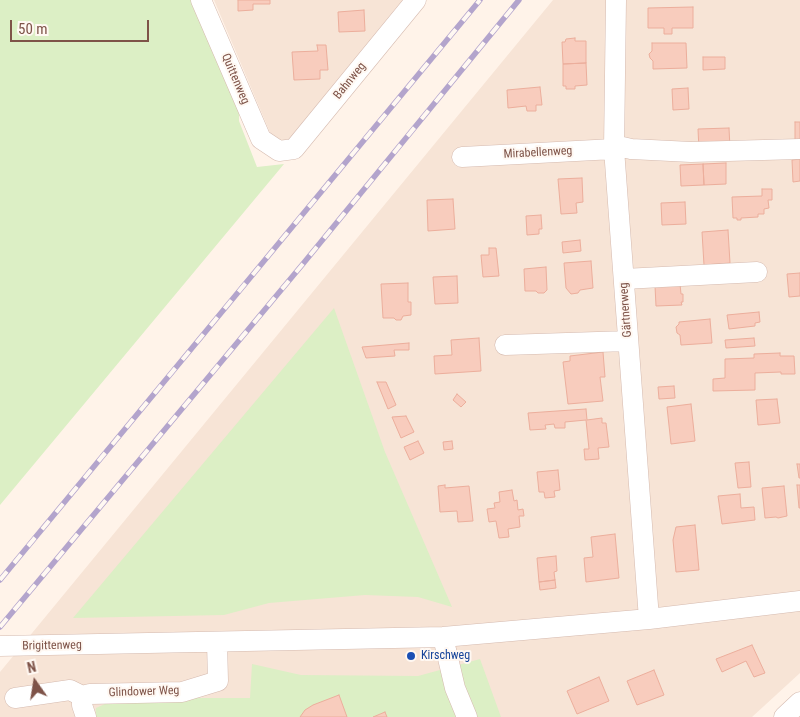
<!DOCTYPE html>
<html>
<head>
<meta charset="utf-8">
<style>
	body { margin:0 }
	#map { position:relative; width:800px; height:717px; overflow:hidden; background:#fff3e9; font-family:"Roboto Condensed",sans-serif }
	canvas { display:block }
	.north { position:absolute; left:10px; top:657px; width:50px; height:50px; -webkit-text-stroke:4px #fff8f2; paint-order:stroke; rotate:347deg; font-size:14px; font-weight:700; line-height:20px; text-align:center; color:#7e5348 }
	.north::after { content:''; display:block; margin:auto; width:18px; height:22px; background:#7e5348; clip-path:polygon(50% 0,100% 100%,50% 72%,0 100%) }
	.scale { position:absolute; left:10px; top:20px; width:139px; height:22px; box-sizing:border-box; border:2px solid #7e5348; border-top:0; padding-left:6px; font-size:15px; line-height:18px; white-space:nowrap; color:#7e5348; -webkit-text-stroke:4px #fff8f2; paint-order:stroke }
</style>
</head>
<body>
<div id="map">
<canvas width="800" height="717"></canvas>
<div class="north">N</div>
<div class="scale">50 m</div>
</div>
<script>
const c = document.querySelector('canvas').getContext('2d');
c.lineJoin = 'round';
function fill(path, color) {
  c.fillStyle = color;
  c.fill(path, 'evenodd');
}
function shape(rows) {
  const path = new Path2D();
  for (const r of rows) {
    path.moveTo(r[0], r[1]);
    for (let i = 2; i < r.length; i += 2) path.lineTo(r[i], r[i + 1]);
  }
  return path;
}
function stroke(path, color, width, dash) {
  c.strokeStyle = color;
  c.lineWidth = width;
  c.lineCap = dash ? 'butt' : 'round';
  c.setLineDash(dash || []);
  c.stroke(path);
}
function write(font, color, halo, rows, align = 'center') {
  c.font = font + ' "Roboto Condensed",sans-serif';
  c.lineWidth = 4;
  c.setLineDash([]);
  c.textBaseline = 'middle';
  c.strokeStyle = halo;
  c.fillStyle = color;
  for (const [text, x, y, turn = 0] of rows) {
    c.save();
    c.translate(x, y);
    c.rotate((+turn || 0) * Math.PI / 180);
    c.textAlign = isNaN(turn) ? turn : align;
    if (halo) c.strokeText(text, 0, 0);
    c.fillText(text, 0, 0);
    c.restore();
  }
}
const residential = shape([
	[214,0,406,0,289,143,277,149],
	[553,0,800,0,800,673,752,717,0,717,0,672]
]);
const green = shape([
	[0,0,194,0,239,111,239,121,257,167,284,164,0,505],
	[334,308,385,452,452,607,418,597,365,595,269,603,224,615,73,618],
	[480,659,501,717,95,717,96,708,118,698,250,698,252,664,301,675,418,676]
]);
const building = shape([
	[238,0,270,0,270,4,253,4,253,10,238,11,238,0],
	[693,7,693,28,672,28,672,34,664,34,664,28,648,28,648,8,693,7],
	[364,10,365,31,339,32,338,12,364,10],
	[575,38,575,41,586,41,586,63,563,64,562,42,565,42,566,39,575,38],
	[652,43,686,43,687,68,653,69,653,61,650,58,649,54,652,51,652,43],
	[317,45,326,45,328,70,320,70,320,79,294,80,292,52,318,51,317,45],
	[703,57,725,57,725,69,703,70,703,57],
	[586,63,587,85,575,86,575,89,566,89,566,86,563,86,563,64,586,63],
	[540,87,542,105,536,105,536,111,527,111,526,106,508,108,507,90,540,87],
	[688,88,689,109,673,110,672,89,688,88],
	[795,122,800,122,800,143,795,143,795,122],
	[729,128,730,148,699,150,698,129,729,128],
	[800,159,800,181,793,182,792,160,800,159],
	[726,163,726,184,704,185,703,164,726,163],
	[703,164,704,185,681,186,680,165,703,164],
	[582,178,583,202,576,203,577,213,561,214,558,179,582,178],
	[762,189,772,189,772,200,768,200,769,208,764,209,764,214,758,214,758,217,741,218,741,220,737,220,737,218,733,218,732,197,762,196,762,189],
	[453,199,455,229,428,231,427,200,453,199],
	[685,202,686,224,662,225,661,203,685,202],
	[541,215,542,229,539,229,539,234,527,235,526,216,541,215],
	[728,230,730,263,704,265,702,232,728,230],
	[580,240,581,251,563,253,562,242,580,240],
	[489,248,496,248,499,276,483,277,481,255,489,255,489,248],
	[591,261,593,288,580,290,578,293,571,294,566,288,564,263,591,261],
	[546,267,547,290,544,293,538,293,536,291,525,291,524,269,546,267],
	[800,273,800,296,789,297,787,274,800,273],
	[457,276,458,303,435,304,433,277,457,276],
	[408,283,408,302,411,302,411,315,403,316,401,320,396,320,394,318,383,318,381,284,408,283],
	[680,284,681,294,683,294,683,302,681,302,682,305,656,306,655,286,680,284],
	[759,312,760,322,755,323,755,326,729,329,727,315,759,312],
	[710,319,712,343,681,345,680,335,677,333,676,327,679,324,679,322,710,319],
	[479,338,481,371,435,374,434,356,452,355,451,340,479,338],
	[754,338,755,346,726,348,725,340,754,338],
	[409,343,409,350,394,350,395,356,366,358,362,347,409,343],
	[603,352,605,377,600,377,603,401,568,404,563,362,570,361,570,356,603,352],
	[780,353,780,356,794,356,795,374,781,374,781,372,755,373,755,390,713,391,713,379,725,378,725,359,754,358,754,354,780,353],
	[377,382,386,382,396,405,388,409,377,382],
	[674,386,675,398,659,399,658,387,674,386],
	[457,394,466,402,461,407,453,400,457,394],
	[777,399,780,423,758,425,756,400,777,399],
	[691,404,695,441,671,444,667,407,691,404],
	[586,409,587,420,602,418,602,423,606,423,609,447,598,448,599,459,585,460,584,449,589,449,586,420,565,422,565,428,555,428,554,424,545,425,546,429,530,430,528,413,586,409],
	[406,416,414,432,401,438,392,417,406,416],
	[418,441,424,453,410,460,404,447,418,441],
	[452,441,453,449,444,450,443,442,452,441],
	[749,462,751,487,738,488,735,463,749,462],
	[797,464,800,464,800,478,799,478,797,464],
	[558,470,560,490,554,491,555,497,545,498,544,492,539,492,537,472,558,470],
	[445,485,445,488,469,486,473,521,458,522,457,511,440,512,438,486,445,485],
	[797,485,800,485,800,508,799,508,797,485],
	[784,486,787,516,778,518,776,517,765,518,762,488,784,486],
	[512,490,514,501,517,500,518,510,523,509,524,516,519,516,520,527,508,529,509,537,499,538,496,521,489,522,487,509,495,508,494,503,500,502,499,492,512,490],
	[740,494,741,508,754,507,755,520,722,524,718,496,740,494],
	[695,525,699,570,676,572,673,540,676,527,695,525],
	[615,534,619,578,586,582,584,558,593,557,591,537,615,534],
	[556,556,557,571,554,572,555,580,539,582,537,558,556,556],
	[555,580,556,588,540,590,539,582,555,580],
	[752,645,765,673,754,677,746,661,722,672,716,659,752,645],
	[654,670,664,695,637,705,627,681,654,670],
	[599,677,609,701,577,714,567,691,599,677],
	[339,695,347,717,300,717,305,710,313,705,339,695],
	[385,712,387,717,373,717,385,712]
]);
const minor = shape([
	[201,0,261,139,279,151,294,149,416,0],
	[616,0,614,149,649,619],
	[614,145,631,149,691,152,800,149],
	[462,157,614,149],
	[624,279,757,272],
	[505,345,628,341],
	[443,637,455,688,467,717],
	[0,646,443,637,649,619,800,601],
	[15,698,70,690,82,696],
	[86,717,82,705,82,696,90,694,182,692,218,681,217,642],
	[784,717,800,702]
]);
const rail = shape([
	[0,580,480,0],
	[0,627,302,265,519,0]
]);
const markers = [
	[411,656,5,"#1a4fb4"]
];
const streetNames = [
	["Quittenweg",235,79,67],
	["Bahnweg",350,81,-51],
	["Mirabellenweg",538,153,-3],
	["Gärtnerweg",626,310,-94],
	["Brigittenweg",52,646,-1],
	["Glindower Weg",144,692,-2]
];
const transitNames = [
	["Kirschweg",421,656]
];
fill(residential, '#f7e4d6');
fill(green, '#dcefc5');
fill(building, '#f8ccbd');
stroke(building, '#ecae9c', 1);
stroke(minor, '#d5baaf', 21);
stroke(minor, '#fff', 20);
stroke(rail, '#b3a4cc', 5.5);
stroke(rail, '#fff8f2', 4, [11]);
for (const [x, y, r, color] of markers) {
  const dot = new Path2D();
  dot.arc(x, y, r, 0, 2 * Math.PI);
  c.fillStyle = color;
  c.fill(dot);
  stroke(dot, '#fff8f2', 2);
}
write('12px', '#7e5348', '#fff8f2', streetNames);
write('12px', '#164399', '#fff8f2', transitNames, 'left');
</script>
</body>
</html>
